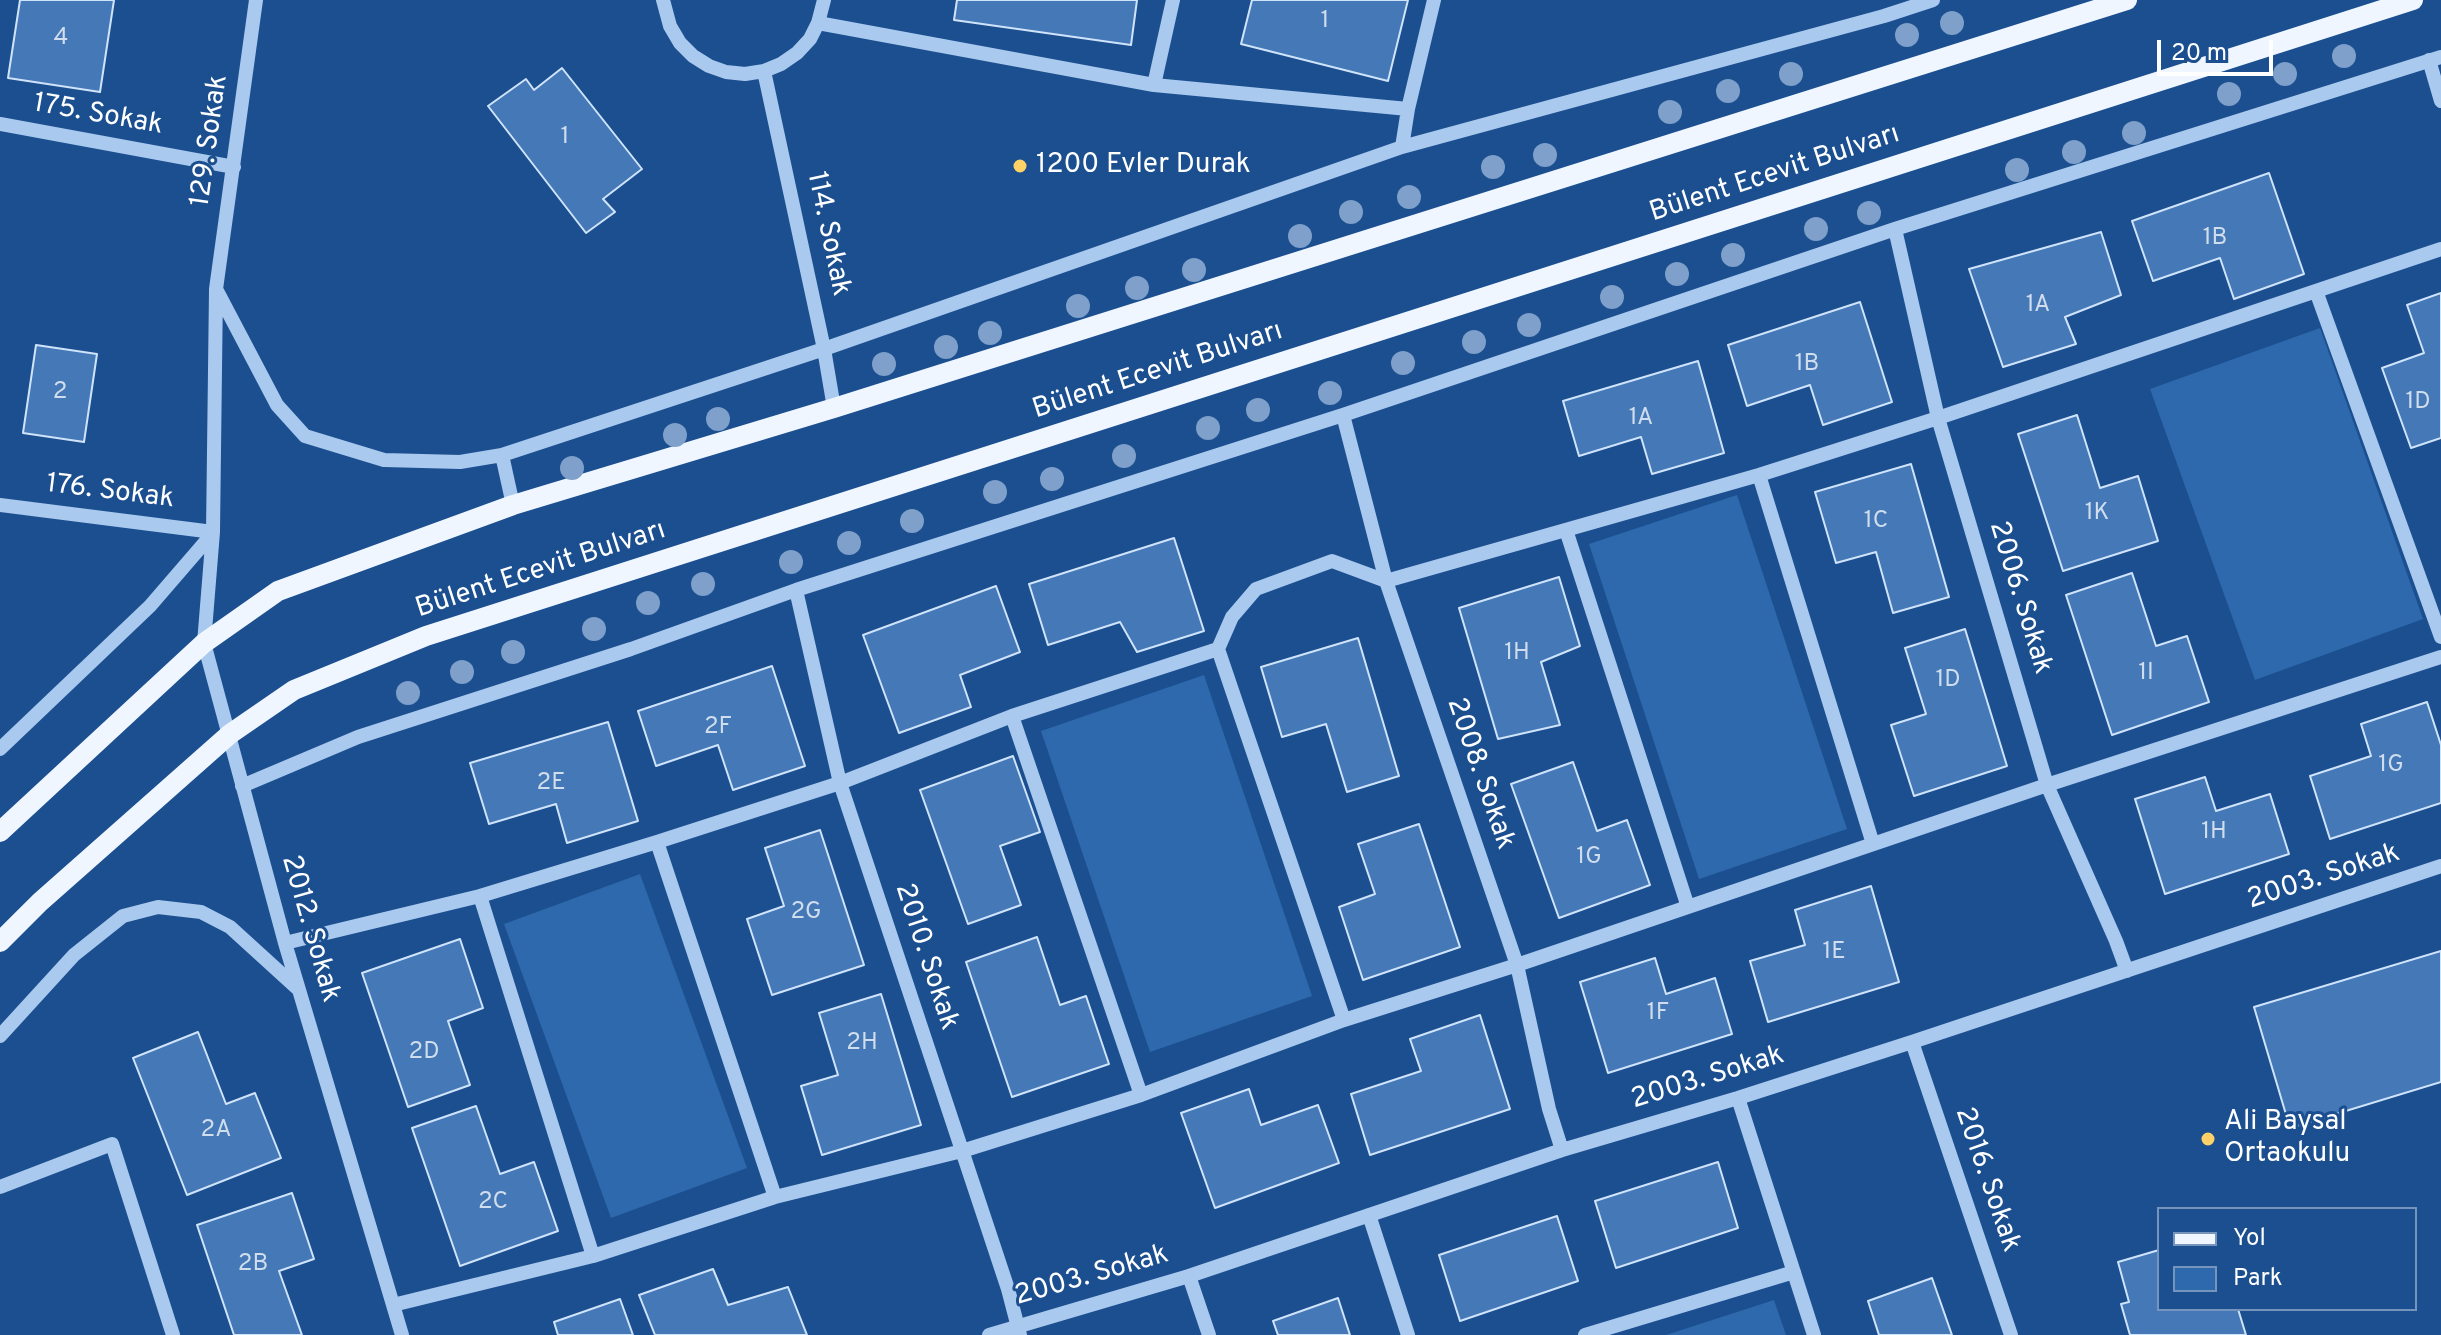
<!DOCTYPE html>
<html>
<head>
<meta charset="utf-8">
<style>
	body { margin:0 }
	#map { position:relative; width:2441px; height:1335px; overflow:hidden; background:#1b4f8f; font-family:Overpass,sans-serif }
	canvas { display:block }
	.legend { position:absolute; left:2157px; top:1207px; width:260px; height:104px; box-sizing:border-box; background:#1b4f8f; border:2px solid #7695bc; margin:0; padding:10px 14px; list-style:none; font-size:24px; color:#fff }
	.legend li { display:flex; align-items:center; gap:16px; height:40px }
	.legend b { width:40px; border:2px solid #7695bc }
	.scale { position:absolute; left:2157px; top:40px; width:116px; height:36px; box-sizing:border-box; border:4px solid #fff; border-top:0; padding-left:10px; font-size:24px; line-height:28px; white-space:nowrap; color:#fff; -webkit-text-stroke:6px #1b4f8f; paint-order:stroke }
</style>
</head>
<body>
<div id="map">
<canvas width="2441" height="1335"></canvas>
<ul class="legend">
<li><b style="height:10px;background:#f0f6ff"></b>Yol</li>
<li><b style="height:22px;background:#2e69ad"></b>Park</li>
</ul>
<div class="scale">20 m</div>
</div>
<script>
const c = document.querySelector('canvas').getContext('2d');
c.lineJoin = 'round';
function fill(path, color) {
  c.fillStyle = color;
  c.fill(path, 'evenodd');
}
function shape(rows) {
  const path = new Path2D();
  for (const r of rows) {
    path.moveTo(r[0], r[1]);
    for (let i = 2; i < r.length; i += 2) path.lineTo(r[i], r[i + 1]);
  }
  return path;
}
function stroke(path, color, width, dash) {
  c.strokeStyle = color;
  c.lineWidth = width;
  c.lineCap = dash ? 'butt' : 'round';
  c.setLineDash(dash || []);
  c.stroke(path);
}
function write(font, color, halo, rows, align = 'center') {
  c.font = font + ' Overpass,sans-serif';
  c.lineWidth = 6;
  c.setLineDash([]);
  c.textBaseline = 'middle';
  c.strokeStyle = halo;
  c.fillStyle = color;
  for (const [text, x, y, turn = 0] of rows) {
    c.save();
    c.translate(x, y);
    c.rotate((+turn || 0) * Math.PI / 180);
    c.textAlign = isNaN(turn) ? turn : align;
    if (halo) c.strokeText(text, 0, 0);
    c.fillText(text, 0, 0);
    c.restore();
  }
}
const green = shape([
	[2320,328,2423,619,2255,680,2150,389],
	[1737,495,1847,829,1699,879,1589,544],
	[1204,675,1312,996,1150,1052,1041,731],
	[640,874,747,1168,611,1218,504,924],
	[1774,1300,1786,1335,1666,1335]
]);
const building = shape([
	[20,0,114,0,100,92,8,78,20,0],
	[957,0,1137,0,1131,45,954,20,957,0],
	[1252,0,1408,0,1388,81,1241,44,1252,0],
	[562,68,642,169,603,199,615,212,586,233,488,106,526,79,534,90,562,68],
	[2269,173,2304,274,2234,299,2220,258,2153,281,2132,221,2269,173],
	[2101,232,2121,295,2065,317,2076,344,2003,367,1969,269,2101,232],
	[2441,293,2441,438,2411,448,2382,368,2424,353,2407,305,2441,293],
	[1860,302,1892,402,1823,425,1810,385,1747,406,1728,345,1860,302],
	[36,345,97,354,84,442,23,433,36,345],
	[1698,361,1724,453,1652,474,1641,437,1579,456,1563,401,1698,361],
	[2077,415,2100,488,2138,476,2158,541,2063,571,2018,434,2077,415],
	[1911,464,1949,597,1893,613,1876,552,1836,563,1815,492,1911,464],
	[1174,538,1204,631,1137,652,1120,622,1048,645,1029,584,1174,538],
	[2132,573,2156,646,2187,636,2209,702,2112,735,2066,595,2132,573],
	[1559,577,1580,646,1541,662,1560,725,1498,739,1459,608,1559,577],
	[996,586,1020,652,960,675,971,707,899,733,863,635,996,586],
	[1965,629,2007,766,1914,796,1891,725,1926,714,1905,648,1965,629],
	[1358,638,1399,776,1347,792,1326,724,1282,737,1261,667,1358,638],
	[772,666,805,766,733,790,718,745,656,766,638,711,772,666],
	[2427,702,2441,745,2441,803,2330,839,2310,776,2371,756,2361,724,2427,702],
	[608,722,638,821,567,843,556,804,489,824,470,763,608,722],
	[1013,756,1040,832,1000,846,1021,905,968,924,920,790,1013,756],
	[1573,762,1597,831,1627,820,1650,885,1559,918,1511,784,1573,762],
	[2205,777,2216,811,2270,794,2289,854,2165,894,2135,799,2205,777],
	[1419,824,1460,947,1363,980,1339,907,1375,894,1358,844,1419,824],
	[820,830,864,965,772,995,747,919,784,906,765,848,820,830],
	[1871,886,1899,982,1768,1022,1750,961,1805,945,1795,910,1871,886],
	[1037,937,1060,1005,1086,996,1109,1064,1012,1097,966,962,1037,937],
	[460,939,483,1008,448,1021,470,1085,408,1107,362,973,460,939],
	[2441,951,2441,1082,2290,1128,2254,1007,2441,951],
	[1655,958,1666,994,1715,978,1732,1034,1608,1073,1580,982,1655,958],
	[881,994,921,1125,822,1155,801,1086,838,1075,819,1013,881,994],
	[1480,1015,1510,1109,1370,1155,1351,1094,1421,1071,1410,1039,1480,1015],
	[198,1032,226,1104,255,1093,281,1158,187,1195,133,1058,198,1032],
	[1249,1089,1261,1125,1318,1105,1339,1163,1215,1208,1181,1113,1249,1089],
	[476,1106,500,1174,534,1162,558,1231,460,1266,412,1128,476,1106],
	[1718,1162,1738,1228,1616,1268,1595,1201,1718,1162],
	[292,1193,314,1259,279,1271,302,1335,234,1335,197,1225,292,1193],
	[1557,1216,1578,1281,1460,1321,1439,1255,1557,1216],
	[2159,1250,2159,1309,2238,1309,2246,1335,2130,1335,2121,1304,2129,1302,2118,1262,2159,1250],
	[713,1269,728,1305,788,1287,807,1335,655,1335,639,1295,713,1269],
	[1932,1278,1952,1335,1879,1335,1868,1301,1932,1278],
	[1338,1298,1350,1335,1278,1335,1273,1321,1338,1298],
	[620,1299,633,1335,558,1335,554,1322,620,1299]
]);
const minor = shape([
	[256,0,216,289,213,532,204,643,285,943,402,1335],
	[663,0,670,26,680,43,693,56,709,66,726,72,745,74,764,71,781,64,797,53,810,39,818,23,824,0],
	[818,23,1154,85,1408,109],
	[2429,60,2441,101],
	[764,71,824,349,834,408],
	[1154,85,1173,0],
	[0,124,234,167],
	[1402,147,1408,109,1434,0],
	[1895,229,1938,418,2047,785,2116,941,2127,971],
	[216,289,277,405,305,436,384,460,460,462,502,455,824,349,1402,147,1884,16,1933,0],
	[2316,291,2441,637],
	[1343,415,1386,581,1517,965,1549,1109,1562,1150],
	[502,455,513,505],
	[1759,475,1873,844],
	[0,505,213,532],
	[1566,530,1688,907],
	[796,590,840,783,1008,1289,1020,1335],
	[1218,649,1344,1020],
	[1012,716,1141,1095],
	[0,749,150,606,213,533],
	[242,786,358,737,631,649,796,590,1343,415,1895,229,2441,57],
	[657,842,775,1197],
	[480,896,593,1256],
	[285,943,480,896,657,842,840,783,1012,716,1218,649,1232,617,1256,589,1332,561,1386,581,1759,475,1938,418,2441,249],
	[0,1036,74,955,123,916,158,907,201,912,230,927,297,988],
	[1912,1042,2011,1335],
	[1738,1098,1814,1335],
	[0,1187,112,1144,173,1335],
	[1369,1215,1408,1335],
	[1189,1276,1209,1335],
	[393,1305,593,1256,775,1197,962,1151,1141,1095,1344,1020,1517,965,2047,785,2441,657],
	[989,1335,1189,1276,1562,1150,1738,1098,1912,1042,2441,866],
	[1585,1335,1794,1272]
]);
const major = shape([
	[0,832,204,643,278,591,513,505,834,408,2127,0],
	[0,942,40,902,230,734,294,690,426,636,2413,0]
]);
const trees = [
	[1952,23],
	[1907,35],
	[2344,56],
	[1791,74],
	[2285,74],
	[1728,91],
	[2229,94],
	[1670,112],
	[2134,133],
	[2074,152],
	[1545,155],
	[1493,167],
	[2017,170],
	[1409,197],
	[1351,212],
	[1869,213],
	[1816,229],
	[1300,236],
	[1733,255],
	[1194,270],
	[1677,274],
	[1137,288],
	[1612,297],
	[1078,306],
	[1529,325],
	[990,333],
	[1474,342],
	[946,347],
	[1403,363],
	[884,364],
	[1330,393],
	[1258,410],
	[718,419],
	[1208,428],
	[675,435],
	[1124,456],
	[572,468],
	[1052,479],
	[995,492],
	[912,521],
	[849,543],
	[791,562],
	[703,584],
	[648,603],
	[594,629],
	[513,652],
	[462,672],
	[408,693]
];
const markers = [
	[1020,166,8,"#ffd166"],
	[2208,1139,8,"#ffd166"]
];
const numberNames = [
	["1",1325,22],
	["4",61,39],
	["1",565,138],
	["1B",2215,239],
	["1A",2038,306],
	["1B",1807,365],
	["2",60,393],
	["1D",2418,403],
	["1A",1641,419],
	["1K",2097,514],
	["1C",1876,522],
	["1H",1517,654],
	["1I",2146,674],
	["1D",1948,681],
	["2F",718,728],
	["1G",2391,766],
	["2E",551,784],
	["1H",2214,833],
	["1G",1589,858],
	["2G",806,913],
	["1E",1834,953],
	["1F",1658,1014],
	["2H",862,1044],
	["2D",424,1053],
	["2A",216,1131],
	["2C",493,1203],
	["2B",253,1265]
];
const streetNames = [
	["175. Sokak",98,116,10],
	["129. Sokak",211,141,-82],
	["Bülent Ecevit Bulvarı",1775,175,-18],
	["114. Sokak",827,234,78],
	["Bülent Ecevit Bulvarı",1158,372,-18],
	["176. Sokak",110,493,7],
	["Bülent Ecevit Bulvarı",541,571,-18],
	["2006. Sokak",2019,598,73],
	["2008. Sokak",1479,774,71],
	["2003. Sokak",2324,878,-18],
	["2012. Sokak",309,929,74],
	["2010. Sokak",925,957,72],
	["2003. Sokak",1708,1079,-17],
	["2016. Sokak",1986,1180,71],
	["2003. Sokak",1092,1277,-16]
];
const poiNames = [
	["1200 Evler Durak",1036,166],
	["Ali Baysal",2224,1123],
	["Ortaokulu",2224,1155]
];
fill(green, '#2e69ad');
fill(building, '#4478b7');
stroke(building, '#cfe3fa', 2);
stroke(minor, '#a9c9ee', 14);
stroke(major, '#f0f6ff', 20);
c.fillStyle = '#7ea0ca';
for (const [x, y] of trees) {
  c.beginPath();
  c.arc(x, y, 12, 0, 2 * Math.PI);
  c.fill();
}
for (const [x, y, r, color] of markers) {
  const dot = new Path2D();
  dot.arc(x, y, r, 0, 2 * Math.PI);
  c.fillStyle = color;
  c.fill(dot);
  stroke(dot, '#1b4f8f', 3);
}
write('24px', '#d0dded', null, numberNames);
write('28px', '#fff', '#1b4f8f', streetNames);
write('28px', '#fff', '#1b4f8f', poiNames, 'left');
</script>
</body>
</html>
